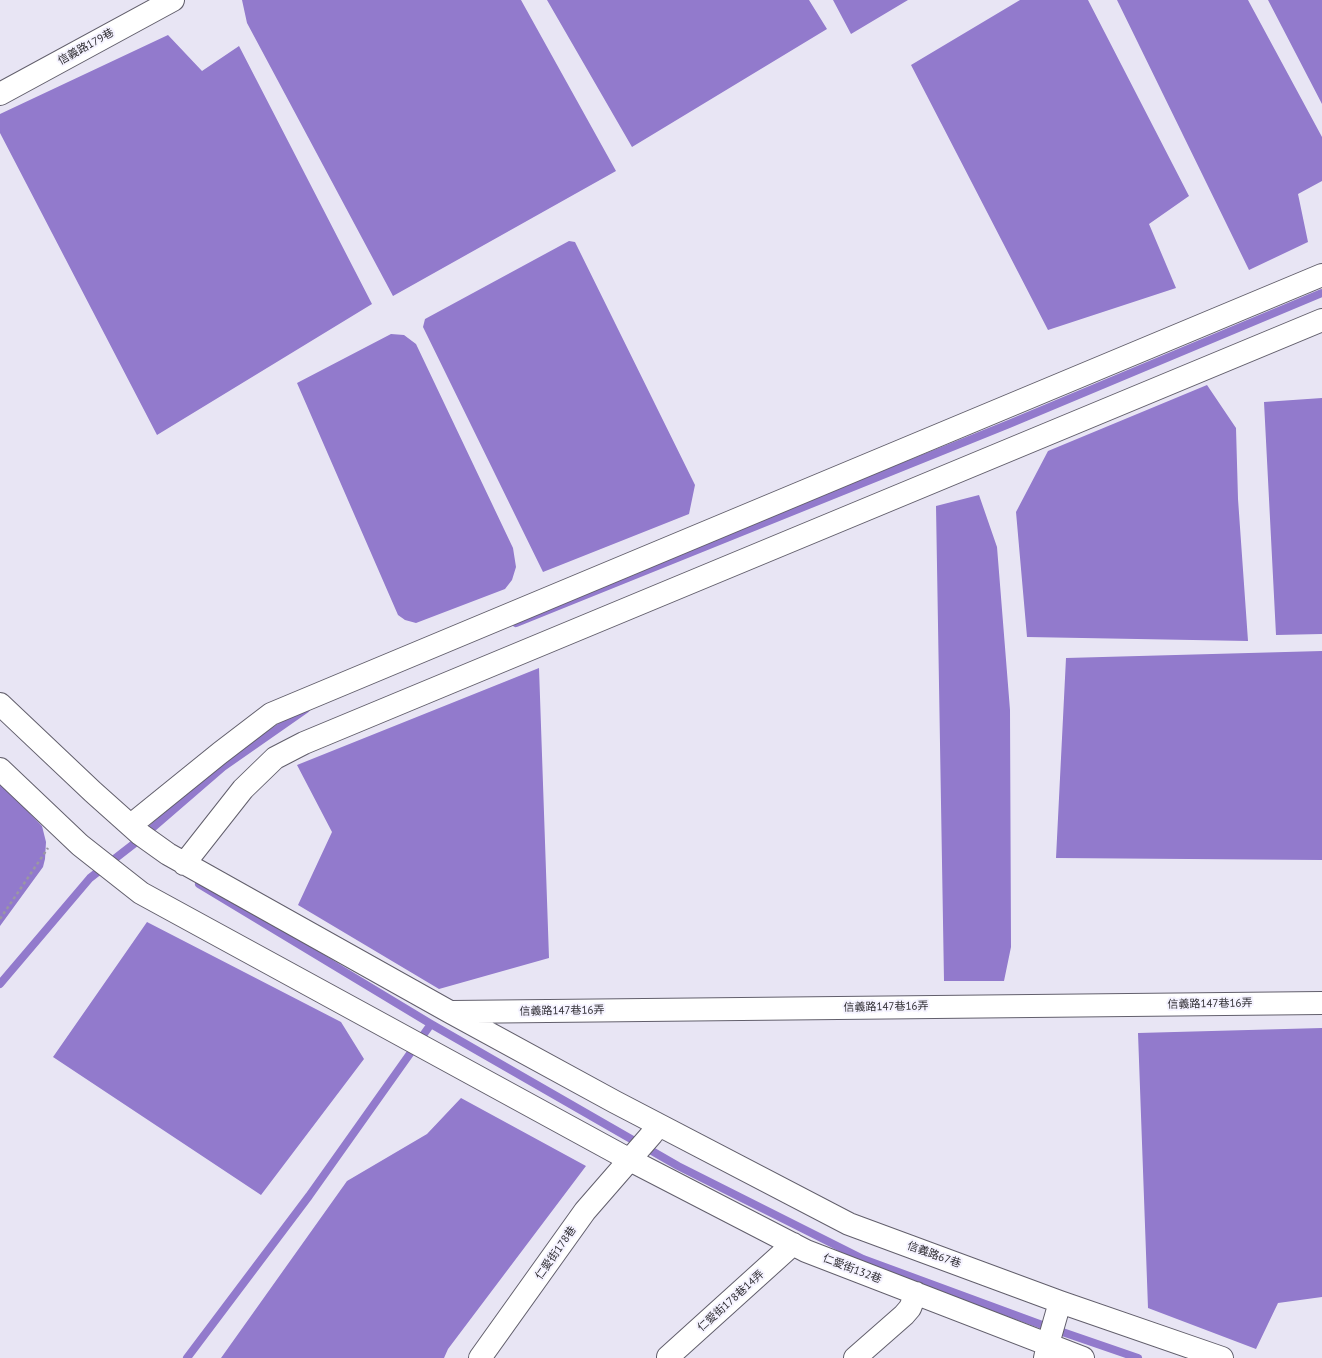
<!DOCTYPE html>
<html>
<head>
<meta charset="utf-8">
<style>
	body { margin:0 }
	canvas { display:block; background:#e8e5f4 }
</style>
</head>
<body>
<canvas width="1322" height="1358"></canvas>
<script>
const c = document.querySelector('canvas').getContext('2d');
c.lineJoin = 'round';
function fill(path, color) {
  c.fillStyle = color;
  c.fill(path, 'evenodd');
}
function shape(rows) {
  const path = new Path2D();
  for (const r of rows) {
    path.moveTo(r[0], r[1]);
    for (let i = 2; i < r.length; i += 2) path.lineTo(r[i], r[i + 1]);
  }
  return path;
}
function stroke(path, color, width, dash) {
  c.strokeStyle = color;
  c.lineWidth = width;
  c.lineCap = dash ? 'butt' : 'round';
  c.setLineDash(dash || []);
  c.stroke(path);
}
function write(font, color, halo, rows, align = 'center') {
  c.font = font + ' "PT Sans","Noto Sans TC",sans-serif';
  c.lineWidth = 4;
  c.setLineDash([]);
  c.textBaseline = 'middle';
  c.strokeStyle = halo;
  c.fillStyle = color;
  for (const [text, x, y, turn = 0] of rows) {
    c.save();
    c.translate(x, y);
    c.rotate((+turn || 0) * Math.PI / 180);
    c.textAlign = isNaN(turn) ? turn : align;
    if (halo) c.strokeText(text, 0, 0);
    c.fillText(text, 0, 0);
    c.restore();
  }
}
const water = shape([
	[242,0,521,0,616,171,393,296,247,23],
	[547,0,809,0,827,29,632,147],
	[833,0,908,0,851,34],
	[1020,0,1088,0,1189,196,1149,224,1176,288,1048,330,911,65],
	[1117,0,1248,0,1322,137,1322,181,1298,194,1308,242,1249,270],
	[1268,0,1322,0,1322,104],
	[168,35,202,71,239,46,372,304,157,435,0,133,0,114],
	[569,241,575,242,695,485,689,514,543,572,423,327,425,319],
	[391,334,404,335,416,344,513,548,516,567,512,580,505,589,416,623,405,620,398,615,297,383],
	[1207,385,1236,428,1238,499,1248,641,1027,637,1016,512,1048,451],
	[1322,398,1322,634,1276,635,1264,402],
	[979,495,997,547,1010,710,1011,947,1004,981,944,981,936,506],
	[1322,651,1322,860,1056,858,1066,658],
	[539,668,549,958,439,989,298,905,332,832,297,765],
	[0,782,42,826,46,842,45,859,43,867,0,926],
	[147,922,341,1022,364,1059,261,1195,53,1057],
	[1322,1028,1322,1297,1278,1303,1256,1349,1148,1308,1138,1033],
	[461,1098,586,1166,448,1349,444,1358,221,1358,347,1181,427,1134]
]);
const stream = shape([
	[516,623,1009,424,1322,293],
	[199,884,431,1024,678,1166,863,1259,1045,1326,1138,1358],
	[0,984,90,878,135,843,223,767,306,709],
	[187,1358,309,1196,431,1024]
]);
const path = shape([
	[0,919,48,848]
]);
const minor = shape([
	[0,94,173,0],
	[0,704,93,792,140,834,168,854,450,1012,615,1102,849,1224,1060,1302,1222,1358],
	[0,769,80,845,141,893,630,1160,806,1251,1083,1358],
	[131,825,220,753,271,714,1322,275],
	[184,864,243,789,275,758,304,743,1322,320],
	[451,1012,1322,1003],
	[668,1357,793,1244],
	[480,1358,585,1211,652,1134,659,1125],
	[855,1358,904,1315,910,1308,916,1293],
	[1045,1358,1048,1344,1060,1302]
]);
const streetNames = [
	["信義路179巷",86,47,-29],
	["信義路147巷16弄",1210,1004,-1],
	["信義路147巷16弄",886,1007,-1],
	["信義路147巷16弄",562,1011,-1],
	["仁愛街178巷",556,1253,-55],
	["信義路67巷",934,1255,20],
	["仁愛街132巷",852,1269,21],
	["仁愛街178巷14弄",731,1301,-42]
];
fill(water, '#927acc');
stroke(stream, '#927acc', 8);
stroke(minor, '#625f6c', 24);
stroke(path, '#9a97a3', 2.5, [3, 3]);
stroke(minor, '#fff', 22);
write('11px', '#2f2d33', '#f5f3ff', streetNames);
</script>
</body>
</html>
